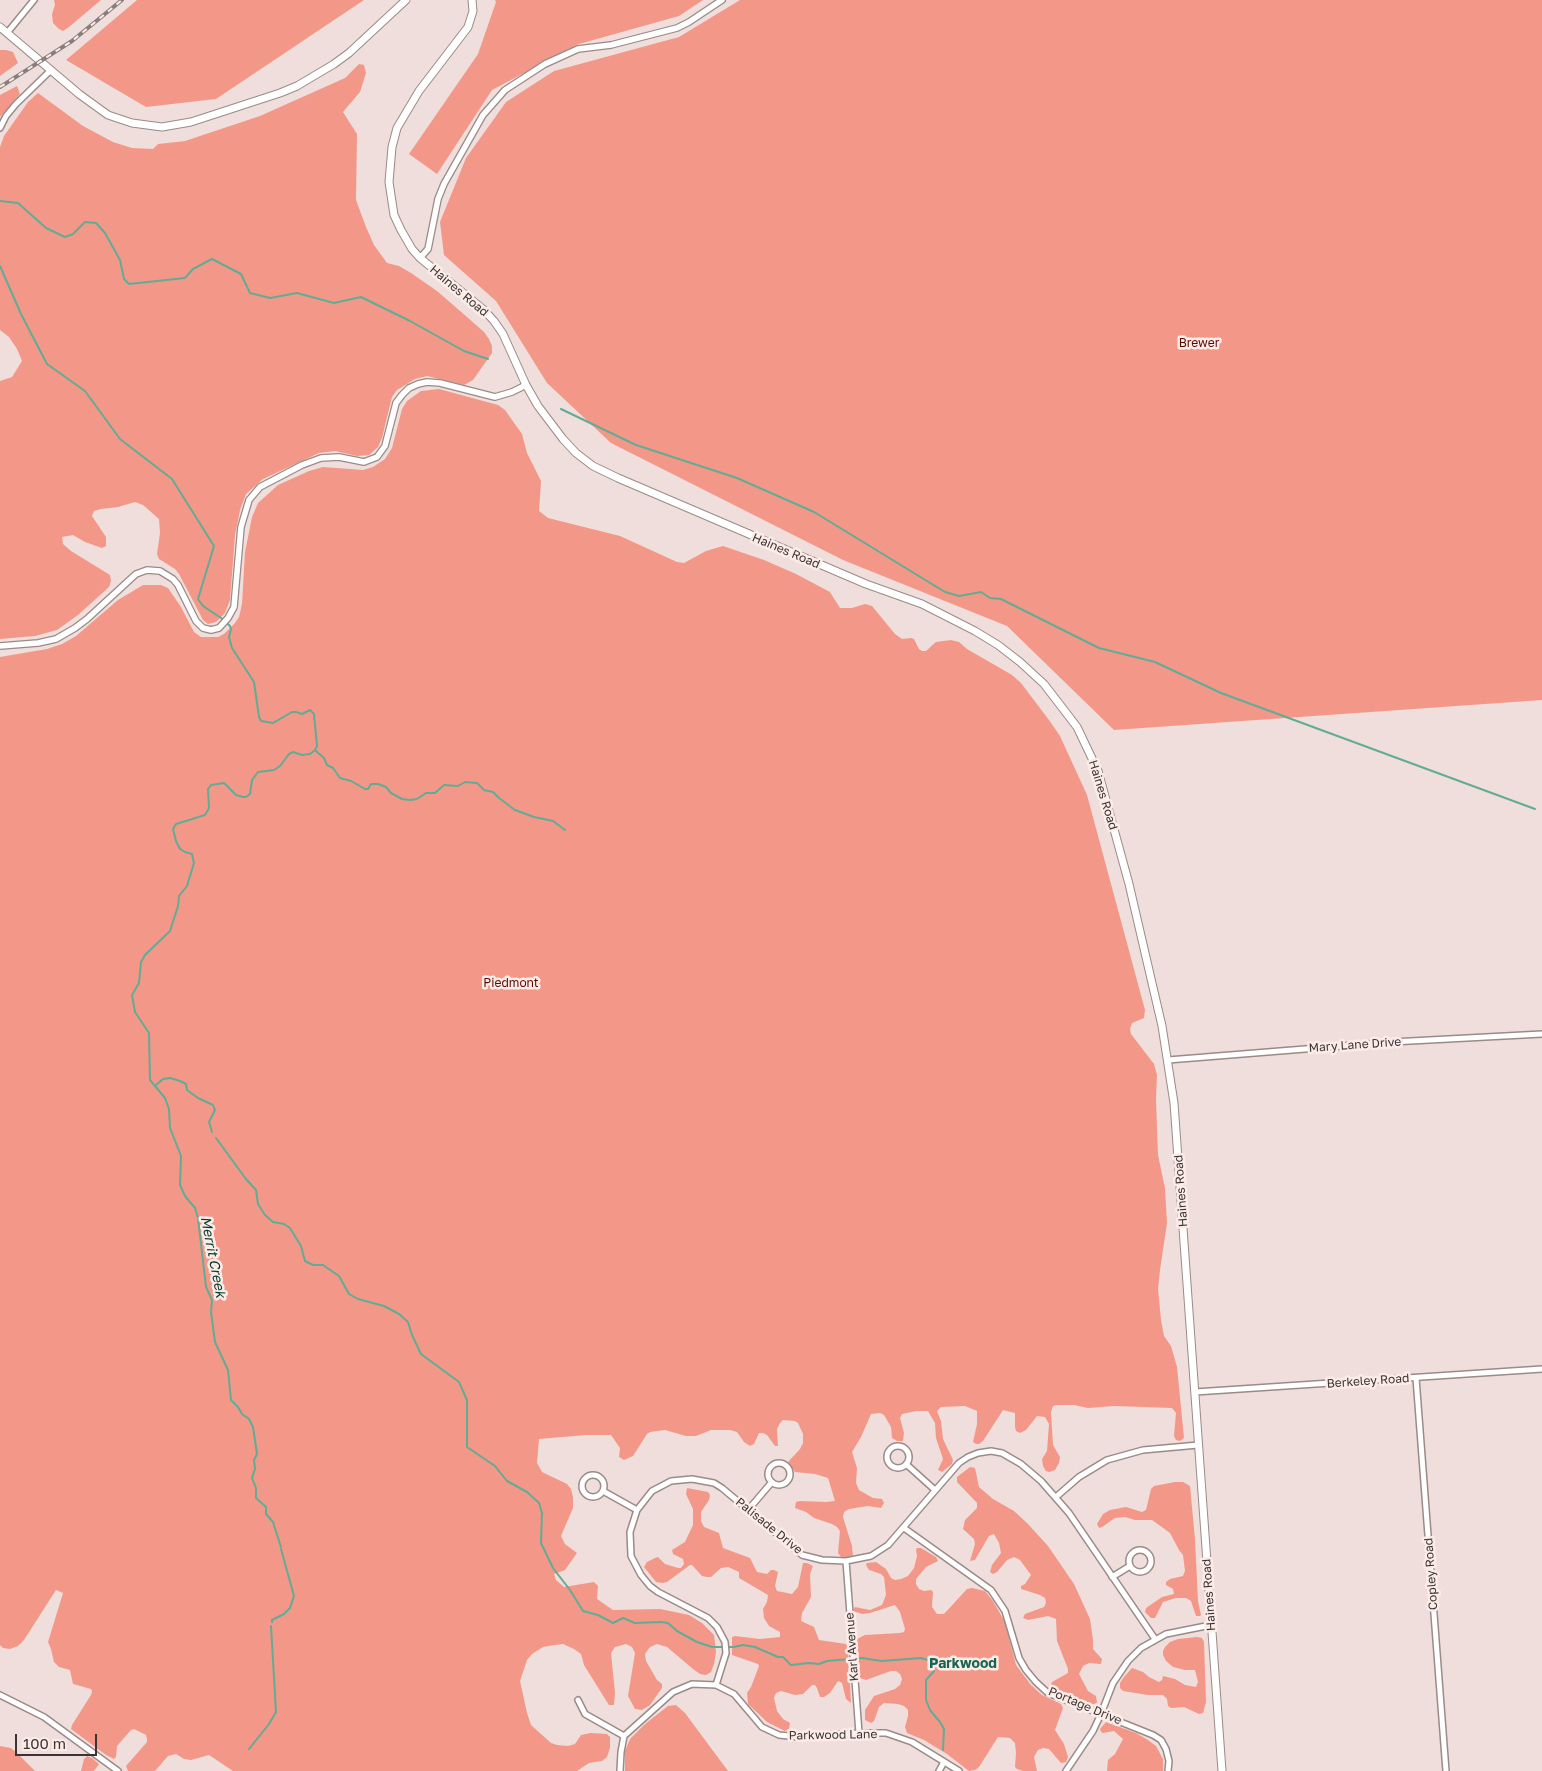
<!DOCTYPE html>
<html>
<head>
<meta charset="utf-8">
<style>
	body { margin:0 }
	#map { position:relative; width:1542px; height:1771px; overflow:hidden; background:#efdedb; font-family:"Golos Text",sans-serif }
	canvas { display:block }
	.scale { position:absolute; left:15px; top:1734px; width:82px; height:22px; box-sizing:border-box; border:2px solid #3b3433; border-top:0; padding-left:6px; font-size:15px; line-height:18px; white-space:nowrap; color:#3b3433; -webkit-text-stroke:4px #fcece8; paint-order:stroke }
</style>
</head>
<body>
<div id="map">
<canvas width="1542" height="1771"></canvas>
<div class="scale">100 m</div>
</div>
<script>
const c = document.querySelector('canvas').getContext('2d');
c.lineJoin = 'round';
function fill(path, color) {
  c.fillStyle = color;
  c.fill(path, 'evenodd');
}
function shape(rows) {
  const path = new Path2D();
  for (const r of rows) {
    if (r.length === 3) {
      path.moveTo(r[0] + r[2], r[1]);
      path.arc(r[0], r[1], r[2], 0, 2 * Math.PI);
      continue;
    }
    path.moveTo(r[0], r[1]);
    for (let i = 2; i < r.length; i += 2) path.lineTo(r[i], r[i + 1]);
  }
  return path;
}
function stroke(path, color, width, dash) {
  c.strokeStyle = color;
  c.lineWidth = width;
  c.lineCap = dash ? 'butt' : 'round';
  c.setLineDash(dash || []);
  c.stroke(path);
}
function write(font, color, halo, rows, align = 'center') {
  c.font = font + ' "Golos Text",sans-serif';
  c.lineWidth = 5;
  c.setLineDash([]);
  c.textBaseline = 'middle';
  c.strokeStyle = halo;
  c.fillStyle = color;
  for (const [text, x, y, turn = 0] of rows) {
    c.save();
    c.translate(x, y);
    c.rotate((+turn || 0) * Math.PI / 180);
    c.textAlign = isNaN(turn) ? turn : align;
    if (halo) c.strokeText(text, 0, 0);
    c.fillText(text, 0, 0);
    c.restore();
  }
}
const forest = shape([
	[54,0,101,0,69,27,63,31,59,29,53,23,52,14,55,5],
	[137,0,364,0,216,99,146,107,66,60],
	[495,0,703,0,679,16,579,44,492,90,437,174,409,154,478,54,496,2],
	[740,0,1542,0,1542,700,1114,730,1007,626,843,560,611,443,547,383,496,301,444,255,440,222,466,158,506,102,554,71,679,37],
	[0,50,6,50,13,52,18,63,0,76],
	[359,64,364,65,366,73,360,92,343,112,357,134,356,200,366,227,374,245,387,263,399,266,411,273,437,291,467,317,484,332,489,339,492,346,492,353,473,380,464,385,427,376,415,379,397,390,392,397,382,438,378,447,369,455,357,456,335,451,319,453,263,479,246,494,240,510,235,535,230,600,225,613,216,622,208,624,203,620,179,574,175,569,159,559,157,554,160,533,159,519,143,505,135,502,118,507,101,509,94,511,92,516,106,537,106,546,102,548,85,542,73,535,62,537,63,544,71,551,110,575,111,581,109,587,78,615,57,630,35,636,0,639,0,381,12,377,22,361,17,349,9,337,0,330,0,147,4,136,28,102,38,93,83,126,113,142,132,148,153,149,158,144,185,141,260,116,345,78],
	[17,86,20,94,0,117,0,95],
	[439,389,498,405,505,410,522,434,527,453,541,481,539,511,548,518,620,536,677,562,684,563,706,551,723,546,764,560,796,574,830,592,840,608,852,608,865,604,872,606,895,634,902,639,911,638,914,639,919,649,922,651,926,651,936,642,951,640,959,642,967,649,1012,675,1021,683,1049,720,1060,736,1087,795,1145,1010,1144,1018,1132,1023,1130,1029,1131,1034,1154,1064,1157,1075,1156,1099,1158,1155,1165,1188,1167,1223,1160,1270,1158,1289,1161,1320,1164,1336,1171,1346,1177,1367,1184,1438,1180,1441,1176,1440,1174,1436,1176,1413,1172,1408,1114,1406,1088,1408,1074,1405,1057,1405,1053,1406,1051,1412,1053,1445,1060,1457,1059,1463,1055,1470,1049,1472,1046,1471,1043,1466,1042,1459,1047,1451,1049,1424,1045,1417,1037,1416,1026,1430,1020,1433,1016,1431,1015,1427,1015,1413,1003,1410,983,1441,979,1444,976,1444,973,1442,977,1424,977,1411,965,1406,941,1407,937,1411,941,1421,943,1439,953,1460,952,1464,942,1472,938,1470,943,1459,936,1438,935,1423,928,1411,916,1411,902,1414,900,1418,904,1433,903,1441,897,1441,892,1438,891,1427,884,1415,880,1413,871,1414,861,1437,852,1452,857,1468,856,1483,859,1490,873,1498,882,1499,884,1503,881,1508,868,1506,849,1509,844,1512,843,1517,852,1546,853,1556,850,1557,841,1557,838,1553,840,1531,837,1527,832,1524,814,1518,806,1512,795,1508,796,1502,800,1501,826,1502,835,1501,828,1478,815,1474,795,1472,788,1462,800,1449,803,1443,803,1434,798,1423,795,1421,783,1420,780,1423,777,1429,778,1446,775,1446,767,1435,763,1433,759,1433,754,1444,750,1446,744,1442,737,1432,730,1430,711,1430,696,1436,686,1436,665,1430,650,1432,647,1434,633,1456,624,1460,619,1457,620,1448,611,1435,586,1435,539,1439,537,1463,542,1472,567,1484,571,1489,573,1497,573,1508,561,1536,565,1544,577,1553,565,1570,554,1574,556,1580,564,1587,594,1582,598,1586,597,1599,613,1610,660,1609,689,1615,702,1623,714,1635,716,1652,714,1664,711,1672,706,1675,700,1674,693,1669,667,1647,657,1644,650,1647,645,1654,646,1661,657,1680,662,1684,662,1688,650,1705,642,1710,635,1709,628,1696,635,1653,632,1647,626,1644,615,1647,611,1653,615,1693,614,1705,609,1705,607,1702,584,1665,581,1654,574,1649,563,1644,555,1645,543,1647,532,1654,527,1660,520,1681,527,1713,531,1725,551,1743,557,1745,568,1746,575,1744,581,1735,591,1733,607,1734,610,1737,610,1748,607,1757,602,1761,589,1763,577,1771,233,1771,209,1755,191,1760,184,1759,176,1754,168,1756,155,1771,128,1771,126,1766,147,1742,147,1739,146,1735,134,1729,131,1730,117,1746,116,1757,114,1759,106,1755,71,1729,72,1725,91,1695,92,1691,91,1689,73,1684,70,1670,59,1667,54,1662,51,1649,48,1642,63,1593,56,1590,24,1640,18,1646,10,1649,3,1648,0,1645,0,657,47,649,62,644,76,636,118,600,143,585,161,585,168,588,181,607,194,632,201,637,218,637,224,634,235,623,239,617,242,604,245,552,252,517,258,503,278,485,309,471,323,467,363,470,373,467,385,459,392,448,402,409,407,401,421,391],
	[970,1467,975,1468,979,1487,993,1499,1014,1511,1028,1524,1048,1546,1074,1584,1090,1619,1093,1640,1093,1649,1102,1659,1101,1664,1089,1663,1083,1666,1079,1674,1088,1691,1096,1696,1097,1703,1094,1704,1086,1704,1077,1700,1050,1687,1052,1682,1068,1673,1068,1669,1057,1641,1056,1619,1048,1616,1028,1620,1023,1618,1025,1614,1044,1607,1046,1603,1045,1598,1040,1595,1021,1589,1021,1586,1025,1584,1031,1575,1020,1560,1014,1557,1007,1560,997,1572,993,1574,990,1572,992,1565,1001,1553,999,1543,994,1534,989,1536,975,1560,970,1561,975,1544,974,1539,963,1529,965,1520,977,1508,977,1503,957,1482,957,1477],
	[1175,1482,1183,1482,1190,1486,1195,1539,1198,1601,1201,1615,1200,1616,1196,1616,1191,1601,1186,1598,1176,1598,1163,1602,1155,1618,1151,1618,1145,1612,1146,1608,1162,1597,1174,1594,1173,1589,1166,1585,1166,1582,1170,1579,1183,1576,1185,1571,1183,1555,1179,1550,1170,1533,1152,1520,1135,1520,1125,1517,1115,1518,1102,1527,1099,1528,1097,1524,1103,1514,1110,1510,1126,1507,1142,1512,1146,1510,1151,1489,1154,1486],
	[687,1488,708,1492,710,1495,709,1500,701,1512,701,1521,704,1527,719,1533,723,1548,750,1558,757,1572,767,1574,771,1570,774,1570,778,1572,775,1586,777,1591,792,1594,798,1587,803,1563,807,1563,813,1566,810,1574,811,1597,802,1613,801,1621,814,1627,819,1640,846,1644,848,1649,851,1703,846,1699,842,1683,838,1681,830,1693,824,1697,820,1697,817,1688,815,1685,812,1685,803,1694,795,1695,781,1691,776,1693,774,1698,777,1711,783,1719,790,1723,789,1729,785,1731,767,1722,748,1704,747,1693,751,1687,759,1666,758,1664,732,1655,732,1637,735,1636,760,1639,780,1637,780,1632,769,1626,764,1618,763,1609,767,1602,768,1595,739,1578,739,1572,728,1567,721,1568,711,1577,707,1577,702,1576,692,1565,690,1565,667,1582,662,1583,656,1582,644,1567,647,1562,655,1558,658,1557,665,1564,678,1568,681,1568,684,1564,683,1559,673,1554,672,1550,685,1542,693,1525,693,1509,686,1494],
	[917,1548,921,1548,936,1557,938,1561,926,1567,916,1579,916,1584,919,1589,924,1591,931,1590,933,1592,932,1607,937,1614,944,1614,967,1589,972,1588,985,1591,993,1601,1005,1622,1016,1665,1031,1685,1042,1695,1061,1704,1063,1708,1055,1730,1064,1744,1068,1757,1066,1762,1061,1763,1049,1749,1043,1748,1038,1750,1034,1757,1037,1771,1023,1771,1017,1769,1015,1767,1016,1753,1015,1743,1010,1738,998,1737,979,1767,975,1770,969,1771,947,1754,924,1740,907,1733,905,1727,908,1716,908,1710,904,1706,898,1704,884,1703,879,1707,874,1721,871,1723,865,1720,865,1710,874,1696,895,1689,900,1685,902,1679,900,1674,896,1671,891,1671,866,1680,860,1678,857,1639,865,1635,900,1633,904,1632,905,1629,900,1612,895,1605,870,1613,862,1614,853,1611,855,1607,870,1610,882,1605,886,1595,884,1577,881,1574,869,1570,866,1565,867,1563,876,1562,886,1569,891,1578,895,1580,901,1579,908,1576,914,1568,917,1556,916,1550],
	[1197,1637,1202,1638,1204,1642,1206,1702,1203,1713,1199,1714,1184,1707,1171,1708,1168,1706,1167,1699,1163,1695,1148,1695,1123,1691,1120,1688,1120,1683,1124,1677,1132,1668,1143,1672,1149,1677,1159,1682,1162,1680,1163,1676,1175,1679,1185,1685,1196,1687,1198,1682,1195,1670,1185,1670,1173,1667,1166,1661,1163,1655,1163,1651,1165,1647,1170,1642,1178,1639],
	[676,1705,685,1713,728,1771,625,1771,625,1751,630,1739,645,1724,668,1706],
	[1106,1722,1136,1733,1148,1740,1156,1746,1163,1759,1163,1771,1107,1771,1108,1760,1115,1754,1123,1739,1114,1731,1103,1733,1101,1732,1100,1729],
	[0,1746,11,1748,16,1752,35,1771,0,1771],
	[87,1756,92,1758,99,1764,94,1771,81,1771,84,1759]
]);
const stream = shape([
	[0,201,18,203,46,228,65,237,73,234,85,222,96,223,105,233,120,260,124,279,129,284,185,278,193,269,212,259,241,274,250,293,270,298,297,293,334,303,361,297,410,321,464,351,488,359],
	[0,266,21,314,47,364,85,391,120,439,172,479,214,546,198,599,203,606,221,618,230,626,231,629,229,637,232,648,254,682,259,717,261,721,273,723,292,712,296,712,302,714,310,710,314,714,317,746,315,750,310,754,302,755,293,752,289,754,280,766,274,770,258,772,252,780,250,794,246,797,243,797,236,795,224,783,211,785,208,789,209,808,205,815,176,824,173,829,176,841,180,849,185,852,192,854,194,863,187,886,179,896,178,906,170,931,145,955,141,962,139,983,132,995,135,1012,149,1033,150,1080,165,1098,169,1109,170,1128,181,1156,180,1185,185,1196,195,1208,198,1218,206,1287,212,1300,211,1312,215,1342,228,1370,231,1400,238,1407,242,1414,249,1419,253,1427,257,1454,254,1460,255,1469,252,1478,256,1488,256,1498,266,1507,266,1514,273,1522,281,1547],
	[561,409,636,445,737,478,814,512,945,592,959,596,981,592,990,598,1001,599,1099,648,1155,662,1221,693,1535,809],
	[316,751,324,758,327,765,333,768,340,778,351,781,365,789,368,789,371,784,378,784,386,787,391,793,402,799,410,800,417,799,426,793,435,793,444,785,458,786,465,782,477,783,484,790,493,792,498,797],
	[499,798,515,810,534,817,553,821,565,830],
	[155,1086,163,1079,170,1078,180,1081,186,1084,187,1090,198,1098,213,1105,215,1110,209,1122,212,1132],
	[216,1138,246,1179,256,1190,258,1204,265,1215,273,1222,284,1224,290,1228,301,1246,305,1261,313,1265,323,1265,339,1276,349,1294,358,1299,384,1306,399,1314,408,1322,412,1335,421,1354,459,1382,467,1400,467,1447,495,1466,507,1481,527,1492,539,1503,542,1513,541,1543,553,1568,570,1590,583,1611,598,1615,613,1623,623,1618,635,1623,661,1622,668,1623,677,1631,697,1642,712,1647,734,1647,743,1645,755,1647,778,1657,783,1657,791,1665,809,1663,819,1664,827,1661,862,1658,881,1661,921,1658,928,1660,933,1666,934,1671,926,1680,926,1700,930,1710,940,1722,944,1729,943,1750],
	[272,1622,272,1620,284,1614,290,1608,294,1596,281,1549],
	[249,1749,269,1724,276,1712,271,1626]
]);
const minor = shape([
	[7,33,34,0],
	[0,128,6,116,16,104,51,70],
	[1168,1060,1392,1042,1542,1034],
	[1416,1378,1446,1771],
	[1195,1392,1542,1369],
	[898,1457,11],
	[779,1474,11],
	[906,1464,935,1490],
	[593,1486,11],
	[603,1491,637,1510],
	[1056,1497,1079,1477,1107,1460,1143,1450,1198,1445],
	[748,1510,772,1482],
	[904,1528,991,1590,1005,1611,1019,1658,1026,1670,1036,1682,1048,1693,1153,1735,1161,1740,1166,1749,1169,1761,1168,1771],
	[1140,1561,11],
	[846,1561,859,1733],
	[1112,1577,1130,1566],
	[716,1685,726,1653,725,1642,717,1627,708,1618,658,1592,650,1586,641,1575,631,1556,630,1532,637,1510,652,1491,671,1481,692,1479,714,1483,722,1488,802,1555,822,1560,846,1561,871,1556,888,1545,959,1463,968,1457,978,1453,991,1451,1002,1453,1021,1464,1041,1481,1069,1513,1155,1639],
	[0,1695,44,1717,118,1771],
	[578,1700,585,1714,624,1736],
	[620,1771,621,1752,624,1736,673,1692,692,1684,716,1685,734,1694,762,1727,779,1735,799,1737,859,1733,886,1733,912,1742,959,1771],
	[939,1771,944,1762],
	[1066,1771,1093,1731,1101,1714,1113,1683,1128,1661,1141,1648,1166,1634,1211,1625]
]);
const tertiary = shape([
	[420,258,428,249,438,199,444,184,483,115,505,90,545,64,578,49,611,45,677,28,689,22,722,0],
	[0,646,38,643,56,639,75,628,87,619,136,574,147,570,160,571,173,579,178,585,196,621,203,628,211,630,219,628,228,618,234,607,241,527,249,500,260,487,302,465,321,458,339,457,364,462,377,457,385,446,396,403,402,395,409,388,418,384,427,382,440,383,495,397,512,392,526,385]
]);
const secondary = shape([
	[472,0,473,11,468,27,419,91,397,128,392,147,389,182,394,215,401,230,412,249,420,258,484,310,494,321,503,334,526,385,538,406,563,439,576,453,593,466,618,478,866,584,922,604,975,631,998,645,1020,662,1044,684,1077,727,1098,771,1129,884,1162,1026,1174,1103,1222,1771],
	[0,27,79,94,108,115,132,123,162,127,191,122,280,93,297,86,334,64,349,53,406,0]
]);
const rail = shape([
	[0,87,72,41,122,0]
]);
const streetNames = [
	["Haines Road",459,291,40],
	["Haines Road",786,551,23],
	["Haines Road",1103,795,73],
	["Mary Lane Drive",1355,1045,-4],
	["Haines Road",1181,1191,-94],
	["Berkeley Road",1368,1381,-4],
	["Palisade Drive",769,1526,39],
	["Copley Road",1431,1574,-94],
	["Haines Road",1209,1595,-94],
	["Karl Avenue",852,1647,-94],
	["Portage Drive",1085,1706,23],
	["Parkwood Lane",833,1735,-1]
];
const parkNames = [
	["Brewer",1199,343],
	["Piedmont",511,983]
];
const waterNames = [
	["Merrit Creek",213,1257,79]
];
const neighbourhoodNames = [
	["Parkwood",963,1664]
];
fill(forest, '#f39888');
stroke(stream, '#62ac96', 2);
stroke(minor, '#9a8b88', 8);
stroke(tertiary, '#9a8b88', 8);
stroke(secondary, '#9a8b88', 9);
stroke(minor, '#fff', 5);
stroke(tertiary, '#fff', 5.5);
stroke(secondary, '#fff', 7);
stroke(rail, '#897e7c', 4);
stroke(rail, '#fcece8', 2, [5.5]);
write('12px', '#3b3433', '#fcece8', streetNames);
write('12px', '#5a0902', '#fcece8', parkNames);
write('italic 14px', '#053a2e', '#fcece8', waterNames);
write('bold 14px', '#176653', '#fcece8', neighbourhoodNames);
</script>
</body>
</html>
